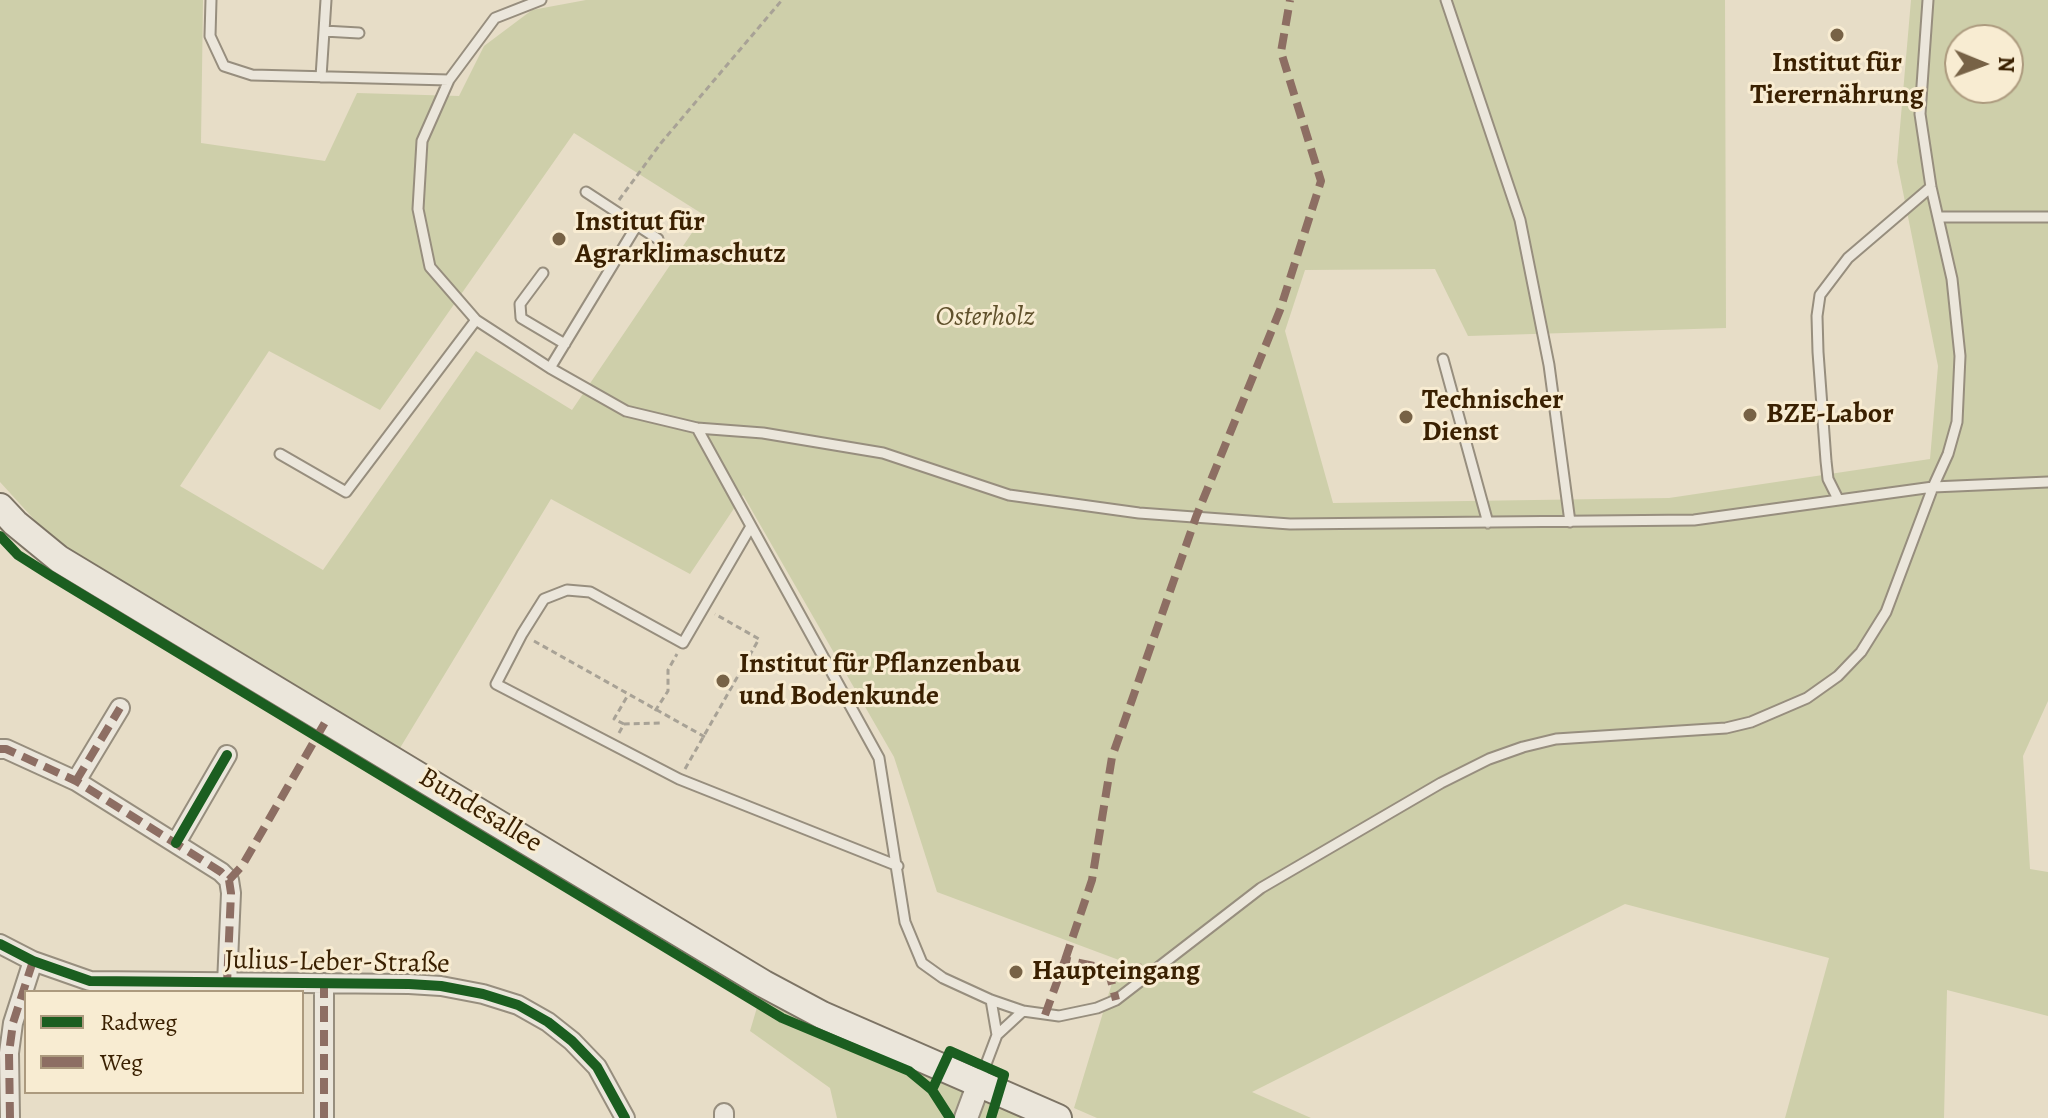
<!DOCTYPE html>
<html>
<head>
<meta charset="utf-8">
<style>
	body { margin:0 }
	#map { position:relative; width:2048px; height:1118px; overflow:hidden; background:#e7ddc7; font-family:Alegreya,serif }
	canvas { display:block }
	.legend { position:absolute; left:24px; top:990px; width:280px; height:104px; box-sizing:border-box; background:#f8ecd2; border:2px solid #ac9a7e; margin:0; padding:10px 14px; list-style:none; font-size:24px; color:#3a2001 }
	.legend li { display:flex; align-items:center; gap:16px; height:40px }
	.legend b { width:40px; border:2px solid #ac9a7e }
	.north { position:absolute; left:1944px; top:24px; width:80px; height:80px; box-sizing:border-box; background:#f8ecd2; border:2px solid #ac9a7e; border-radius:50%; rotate:91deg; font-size:22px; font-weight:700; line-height:32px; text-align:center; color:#3a2001 }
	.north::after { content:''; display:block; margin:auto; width:28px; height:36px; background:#776246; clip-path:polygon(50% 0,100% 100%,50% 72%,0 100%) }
</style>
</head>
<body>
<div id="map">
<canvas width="2048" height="1118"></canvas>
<ul class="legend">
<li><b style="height:10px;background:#1b5e20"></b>Radweg</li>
<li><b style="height:10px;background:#8d6e63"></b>Weg</li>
</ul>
<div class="north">N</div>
</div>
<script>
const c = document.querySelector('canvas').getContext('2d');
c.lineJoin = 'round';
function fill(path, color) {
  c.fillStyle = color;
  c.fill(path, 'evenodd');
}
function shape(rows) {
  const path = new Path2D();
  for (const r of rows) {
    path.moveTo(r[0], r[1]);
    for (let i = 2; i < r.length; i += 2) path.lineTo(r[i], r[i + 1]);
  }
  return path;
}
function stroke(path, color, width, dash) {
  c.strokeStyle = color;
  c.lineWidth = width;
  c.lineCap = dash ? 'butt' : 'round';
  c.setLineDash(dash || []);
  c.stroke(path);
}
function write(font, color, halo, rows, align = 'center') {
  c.font = font + ' Alegreya,serif';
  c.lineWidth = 6;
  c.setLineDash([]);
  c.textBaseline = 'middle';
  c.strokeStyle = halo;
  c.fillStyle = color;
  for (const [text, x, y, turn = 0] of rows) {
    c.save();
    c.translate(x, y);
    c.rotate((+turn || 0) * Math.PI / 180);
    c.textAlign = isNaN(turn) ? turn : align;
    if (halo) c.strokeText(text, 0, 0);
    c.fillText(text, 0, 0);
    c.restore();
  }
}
const green = shape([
	[0,0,203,0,201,143,325,161,357,93,459,96,484,46,532,10,586,0,1725,0,1726,328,1468,336,1435,269,1305,270,1285,331,1333,503,1669,498,1930,459,1938,366,1897,162,1911,0,2048,0,2048,701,2023,756,2030,869,2048,872,2048,1016,1947,990,1944,1118,1785,1118,1829,958,1625,904,1252,1092,1311,1118,1097,1118,1074,1108,1119,960,937,892,894,757,743,495,690,574,551,499,400,748,51,538,0,482],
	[1960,40,2008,40,2008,88,1960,88],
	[574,133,704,215,572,410,476,351,323,570,180,486,269,351,380,410],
	[764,984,1058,1118,837,1118,830,1088,750,1031]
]);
const path = shape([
	[619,200,661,143,782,0],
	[534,641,705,737],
	[655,711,668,691,668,670,677,654],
	[624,724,614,719,628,695],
	[619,733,624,724,662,723],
	[685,769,759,639,715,614]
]);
const service = shape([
	[211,0,210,36,224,66,252,75,449,80],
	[541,0,495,18,449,80,422,141,418,209,430,267,476,320,550,368,626,411,697,428,763,433,883,453,1009,495,1139,513,1290,524,1694,520,1933,487,1886,612,1861,652,1838,676,1807,698,1751,722,1726,728,1556,739,1523,747,1489,759,1441,783,1261,888,1116,1000,1097,1008,1059,1016,1023,1011,991,1000,943,978,922,963,905,922,879,758,697,428],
	[1446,0,1520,220,1549,365,1570,522],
	[1928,0,1920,114,1931,187,1952,279,1960,356,1957,422,1948,454,1933,487,2048,482],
	[324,31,359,33],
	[321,77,326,0],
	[586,192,658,239],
	[1938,217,2048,217],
	[543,273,520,304,521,318,565,344],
	[1443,359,1488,523],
	[550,368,637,225],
	[280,454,346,492,476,320],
	[1838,499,1828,479,1826,461,1818,352,1817,316,1820,295,1848,258,1931,187],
	[750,528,683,643,590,592,567,590,544,599,522,634,496,684,679,779,898,866],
	[991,1000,997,1035],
	[980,1080,997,1035,1023,1011]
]);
const minor = shape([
	[0,749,6,749,76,781,221,872,229,880,231,893,227,984],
	[76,781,120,708],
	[176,843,227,755],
	[0,944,33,961,90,981,409,984,441,986,483,994,518,1005,548,1022,572,1041,597,1067,625,1118],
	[10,1118,9,1053,13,1023,33,961],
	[324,1118,324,983],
	[724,1118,724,1113]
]);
const tertiary = shape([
	[966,1118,979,1083]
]);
const secondary = shape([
	[0,507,15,523,59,559,764,984,822,1015,1058,1118]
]);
const quiet = shape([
	[0,749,6,749,76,781,221,872,229,880,231,893,227,984],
	[76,781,120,708],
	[229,880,242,866,327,719],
	[1065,960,1092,880,1112,757,1196,517,1280,310,1321,181,1281,52,1290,0],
	[1108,969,1116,1000],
	[1045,1015,1065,960,1108,969,1157,967],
	[10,1118,9,1053,13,1023,33,961],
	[324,1118,324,983]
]);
const cycleway = shape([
	[0,536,18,555,48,574,782,1018,909,1071,932,1090,950,1118],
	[176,843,227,755],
	[0,944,33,961,90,981,409,984,441,986,483,994,518,1005,548,1022,572,1041,597,1067,625,1118],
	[932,1090,950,1051,1004,1075,991,1118]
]);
const markers = [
	[1837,35,8,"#776246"],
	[559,239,8,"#776246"],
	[1750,415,8,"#776246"],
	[1406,417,8,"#776246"],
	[723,681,8,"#776246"],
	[1016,972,8,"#776246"]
];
const poiNames = [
	["Institut für",1837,64,"center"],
	["Tierernährung",1837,96,"center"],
	["Institut für",575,223],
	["Agrarklimaschutz",575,255],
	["Technischer",1422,401],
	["Dienst",1422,433],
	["BZE-Labor",1766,415],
	["Institut für Pflanzenbau",739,665],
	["und Bodenkunde",739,697],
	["Haupteingang",1032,972]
];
const parkNames = [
	["Osterholz",985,318]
];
const streetNames = [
	["Bundesallee",480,811,31],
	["Julius-Leber-Straße",337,963,1]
];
fill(green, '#cecfaa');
stroke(service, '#978e7e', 13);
stroke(minor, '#978e7e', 22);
stroke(tertiary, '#978e7e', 26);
stroke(secondary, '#7d7465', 30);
stroke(path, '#a8a296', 3, [6, 4]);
stroke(service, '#ebe6db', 9);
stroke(minor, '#ebe6db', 18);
stroke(tertiary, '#ebe6db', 22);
stroke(secondary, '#ebe6db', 26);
stroke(quiet, '#8d6e63', 8, [16, 8]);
stroke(cycleway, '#1b5e20', 10);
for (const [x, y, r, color] of markers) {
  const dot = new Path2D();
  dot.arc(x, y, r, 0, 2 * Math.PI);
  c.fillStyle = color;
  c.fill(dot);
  stroke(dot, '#f8ecd2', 3);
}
write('bold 28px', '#3a2001', '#f8ecd2', poiNames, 'left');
write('italic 28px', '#60512c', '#f8ecd2', parkNames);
write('28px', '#3a2001', '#f8ecd2', streetNames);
</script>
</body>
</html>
